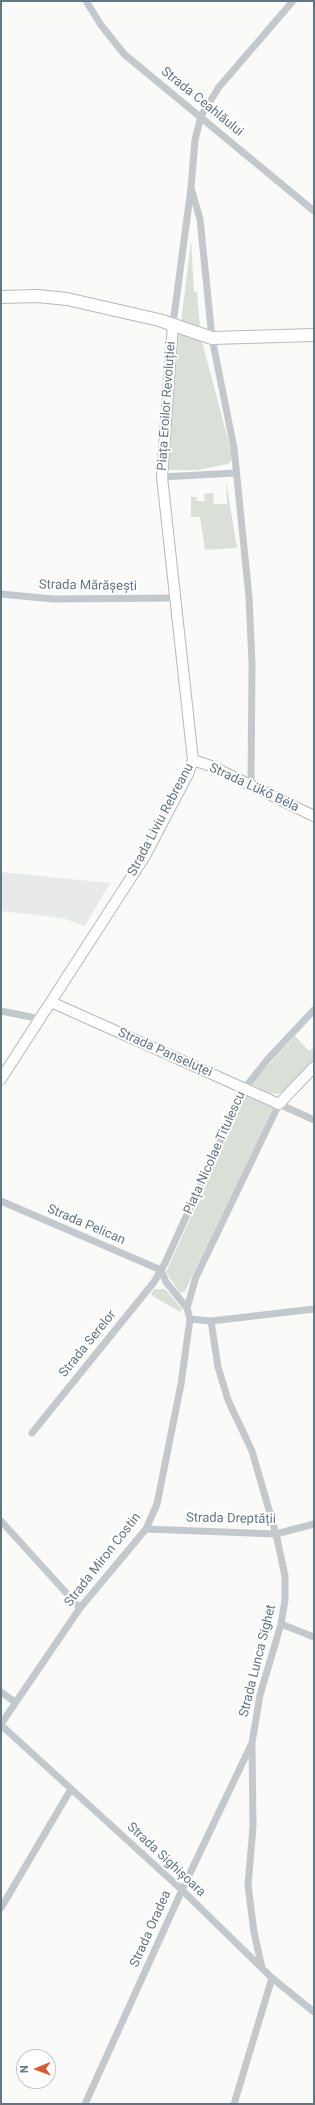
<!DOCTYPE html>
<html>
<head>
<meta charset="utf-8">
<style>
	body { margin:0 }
	#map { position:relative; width:315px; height:2105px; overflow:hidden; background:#fafaf8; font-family:Roboto,sans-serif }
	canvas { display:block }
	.frame { position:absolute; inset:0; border:2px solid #657683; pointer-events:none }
	.north { position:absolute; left:16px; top:2049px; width:40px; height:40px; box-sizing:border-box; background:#fff; border:1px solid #c1c8cd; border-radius:50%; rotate:269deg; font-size:11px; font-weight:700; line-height:16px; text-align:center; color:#657683 }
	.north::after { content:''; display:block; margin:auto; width:14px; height:18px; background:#e4572e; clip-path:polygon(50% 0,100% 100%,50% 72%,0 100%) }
</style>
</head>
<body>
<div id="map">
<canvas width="315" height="2105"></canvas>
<div class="frame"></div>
<div class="north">N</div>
</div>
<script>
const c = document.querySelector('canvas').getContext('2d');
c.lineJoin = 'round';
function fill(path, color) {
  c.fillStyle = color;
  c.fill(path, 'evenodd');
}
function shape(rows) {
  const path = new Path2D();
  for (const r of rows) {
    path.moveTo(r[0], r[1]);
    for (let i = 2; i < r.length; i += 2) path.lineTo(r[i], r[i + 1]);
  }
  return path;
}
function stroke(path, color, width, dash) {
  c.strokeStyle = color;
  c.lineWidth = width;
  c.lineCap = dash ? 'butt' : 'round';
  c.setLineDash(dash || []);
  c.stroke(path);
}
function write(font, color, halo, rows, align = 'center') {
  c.font = font + ' Roboto,sans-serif';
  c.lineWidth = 4;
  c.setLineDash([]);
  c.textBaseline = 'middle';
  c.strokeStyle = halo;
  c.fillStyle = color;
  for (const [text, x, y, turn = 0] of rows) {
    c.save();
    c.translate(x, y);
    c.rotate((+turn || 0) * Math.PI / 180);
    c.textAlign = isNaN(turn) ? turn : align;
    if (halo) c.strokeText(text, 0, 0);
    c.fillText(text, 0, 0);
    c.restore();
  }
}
const built = shape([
	[1,872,110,883,85,926,62,918,1,911]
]);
const green = shape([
	[191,240,194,292,197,292,200,328,181,323],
	[179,334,202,342,233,458,228,464,198,470,168,470,168,449],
	[226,481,237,548,205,550,200,517,191,517,191,497,197,497,197,501,205,501,204,494,213,493,214,504,227,504],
	[295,1036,309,1051,313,1048,314,1049,314,1062,290,1091,278,1094,268,1093,251,1084],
	[246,1095,274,1106,187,1287,184,1292,180,1293,166,1272],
	[154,1289,165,1289,182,1309,180,1312,151,1295]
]);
const minor = shape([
	[86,1,101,25,124,54,314,211],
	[191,188,200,219,212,338,234,448,249,597,252,663,251,785],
	[173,324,191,188,195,140,201,116,219,87,293,1],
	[162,477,236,473],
	[1,594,53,599,174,598],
	[1,1011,41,1019],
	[1,1201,161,1270],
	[187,1308,196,1277,279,1104,314,1120],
	[190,1319,211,1321,314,1309],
	[211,1321,218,1367,228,1400,252,1451,276,1534,285,1576,285,1600,281,1624,260,1695,252,1743,253,1827,248,1885,254,1932,262,1968],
	[32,1433,154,1282,165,1263,244,1089,268,1059,314,1010],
	[1,1521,80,1608],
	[146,1529,276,1534,314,1524],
	[281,1624,314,1637],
	[1,1692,15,1702],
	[1,1724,80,1608,146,1529,157,1504,181,1384,190,1319,187,1308,166,1282,161,1270],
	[1,1725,182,1890,272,1978,314,2012],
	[1,1908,71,1789],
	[85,2104,182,1890,251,1745],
	[234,2104,272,1978]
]);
const secondary = shape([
	[193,760,211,766,314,816],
	[51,1002,279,1104,314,1067],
	[1,1079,145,856,188,774,193,760,162,477,173,324]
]);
const primary = shape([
	[1,297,38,296,67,299,159,320,212,338,314,335]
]);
const streetNames = [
	["Strada Ceahlăului",202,102,39],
	["Piața Eroilor Revoluției",167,406,-86],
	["Strada Mărășești",88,586,1],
	["Strada Lükő Béla",254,788,25],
	["Strada Liviu Rebreanu",161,820,-62],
	["Strada Panseluței",165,1053,24],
	["Piața Nicolae Titulescu",215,1153,-66],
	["Strada Pelican",86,1225,23],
	["Strada Serelor",88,1344,-51],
	["Strada Dreptății",231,1519,1],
	["Strada Miron Costin",103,1560,-52],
	["Strada Lunca Sighet",258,1661,-76],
	["Strada Sighișoara",166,1860,43],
	["Strada Oradea",151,1929,-66]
];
fill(built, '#e8e9e9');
fill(green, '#dadfd7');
stroke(secondary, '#b3babf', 12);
stroke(primary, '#b5babe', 14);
stroke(minor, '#c3c8cc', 7);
stroke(secondary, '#fff', 10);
stroke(primary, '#fff', 12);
write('13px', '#657683', '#fff', streetNames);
</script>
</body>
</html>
